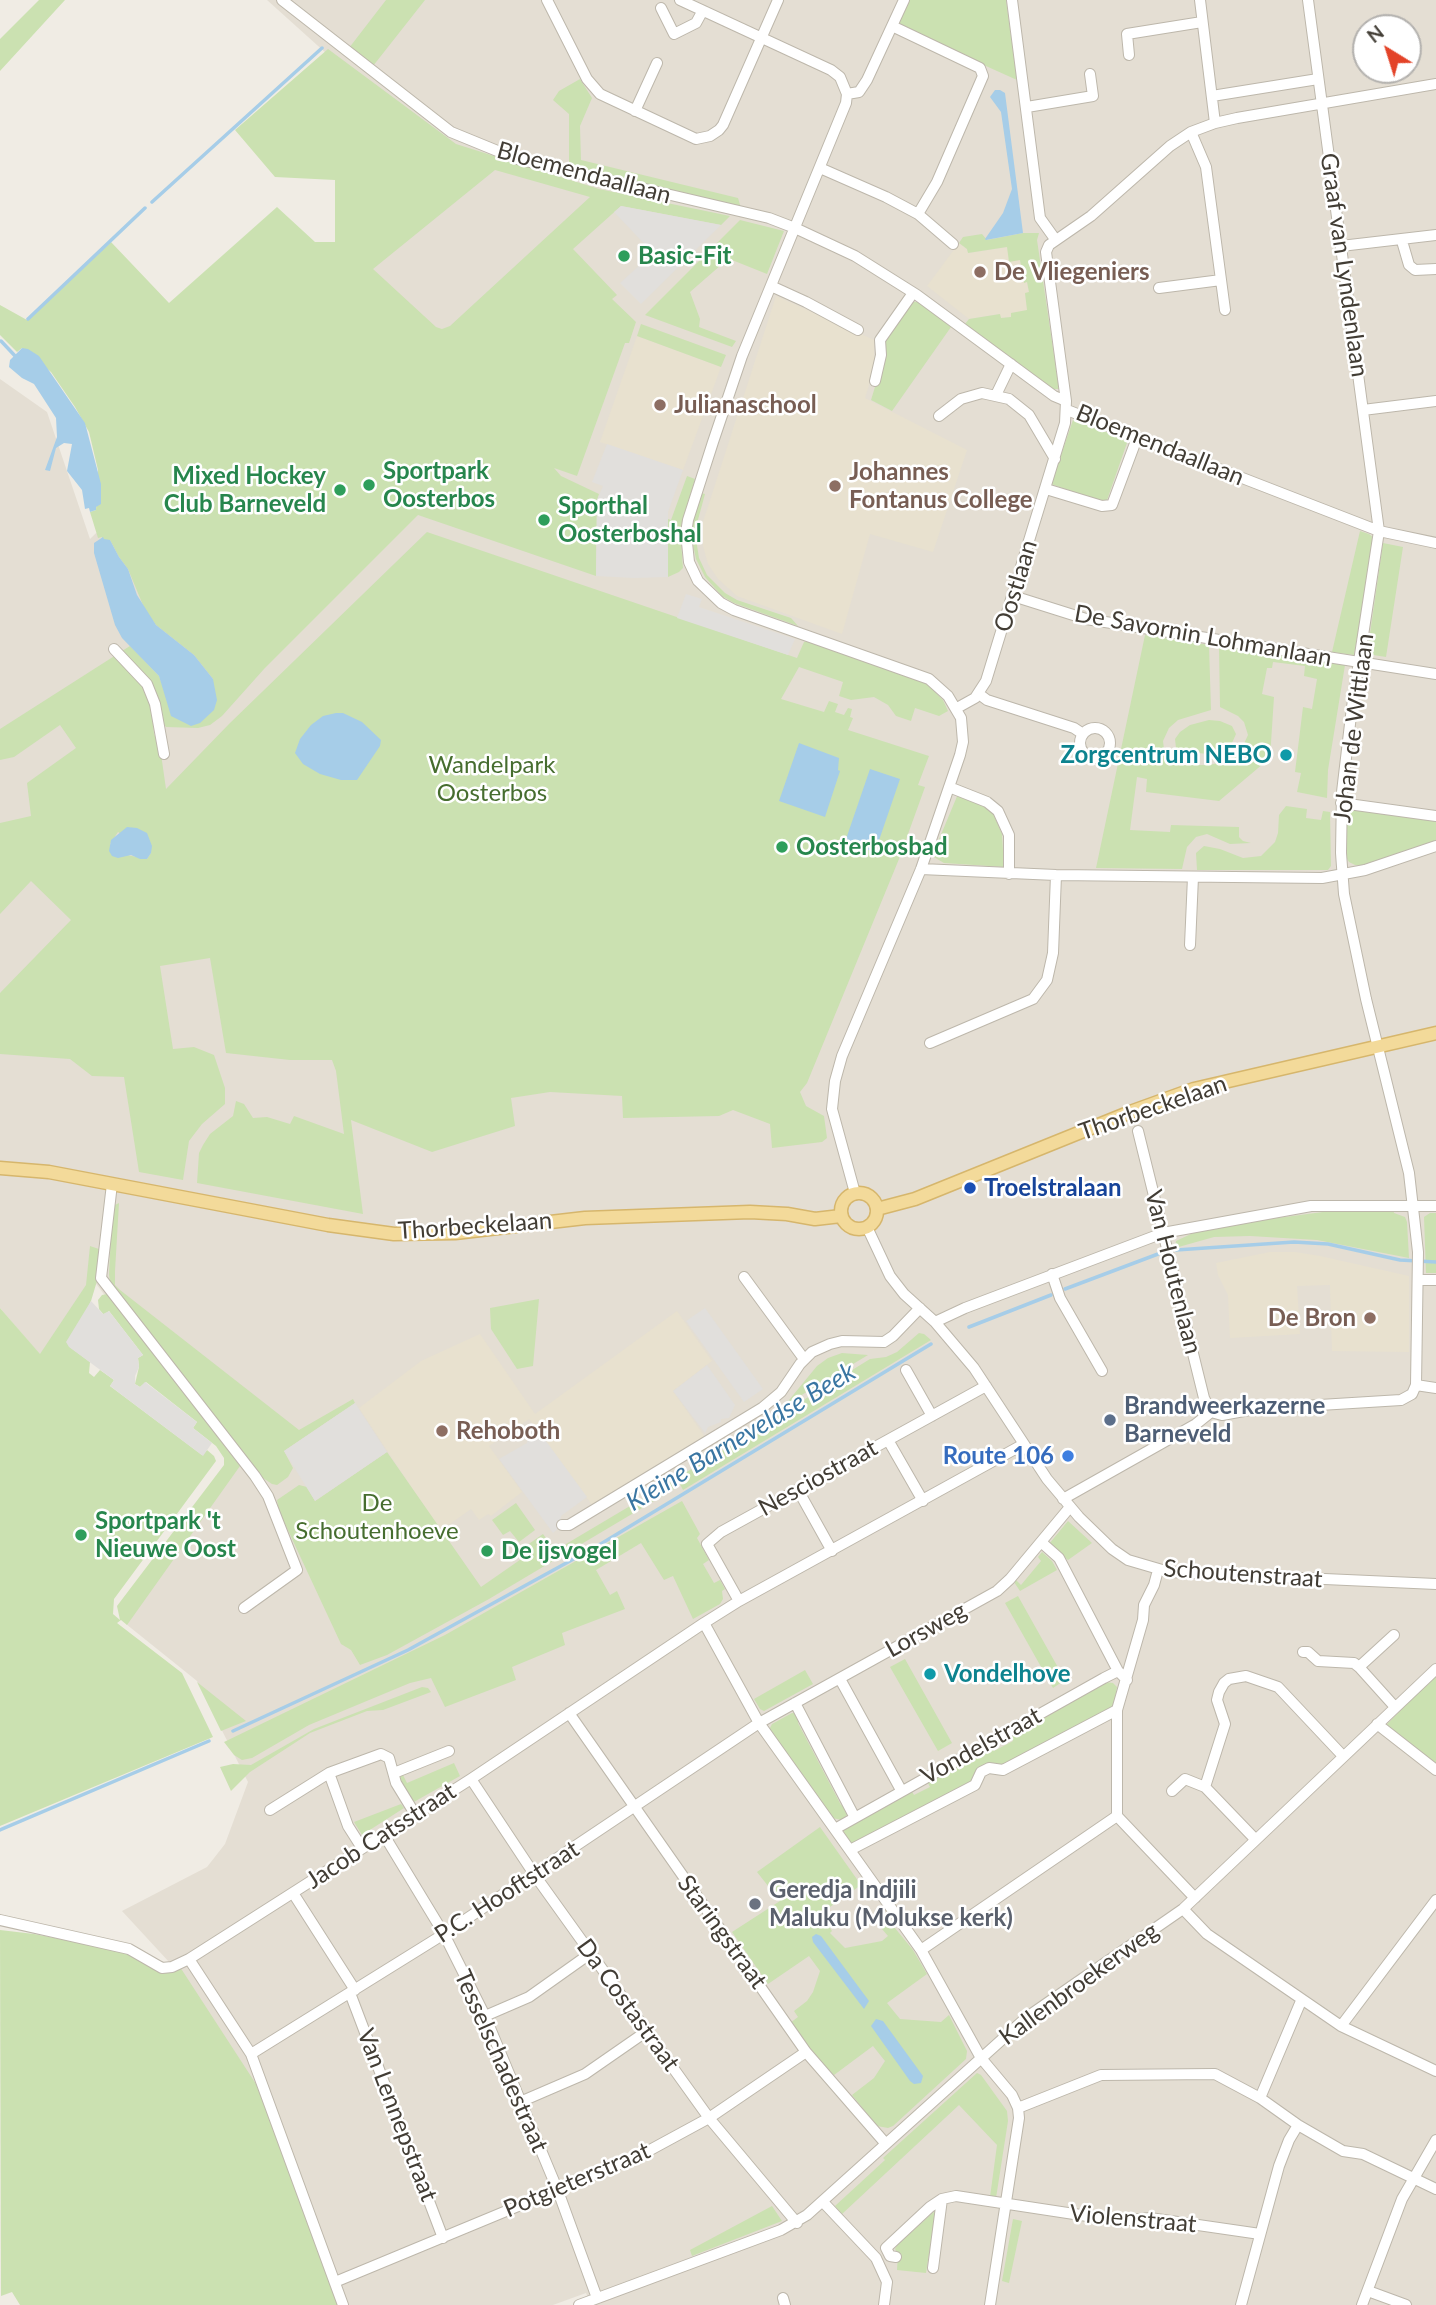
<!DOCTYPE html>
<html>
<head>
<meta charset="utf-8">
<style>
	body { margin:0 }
	#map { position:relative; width:1436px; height:2305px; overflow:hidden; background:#f0ece4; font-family:Lato,sans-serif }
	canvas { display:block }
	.north { position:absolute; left:1352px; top:14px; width:70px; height:70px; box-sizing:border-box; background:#fff; border:2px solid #b3b1ae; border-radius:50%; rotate:322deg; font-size:19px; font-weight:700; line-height:28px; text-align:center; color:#423d35 }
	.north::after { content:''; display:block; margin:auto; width:24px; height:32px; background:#e34328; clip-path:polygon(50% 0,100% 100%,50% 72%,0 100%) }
</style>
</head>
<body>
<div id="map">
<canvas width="1436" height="2305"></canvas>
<div class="north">N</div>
</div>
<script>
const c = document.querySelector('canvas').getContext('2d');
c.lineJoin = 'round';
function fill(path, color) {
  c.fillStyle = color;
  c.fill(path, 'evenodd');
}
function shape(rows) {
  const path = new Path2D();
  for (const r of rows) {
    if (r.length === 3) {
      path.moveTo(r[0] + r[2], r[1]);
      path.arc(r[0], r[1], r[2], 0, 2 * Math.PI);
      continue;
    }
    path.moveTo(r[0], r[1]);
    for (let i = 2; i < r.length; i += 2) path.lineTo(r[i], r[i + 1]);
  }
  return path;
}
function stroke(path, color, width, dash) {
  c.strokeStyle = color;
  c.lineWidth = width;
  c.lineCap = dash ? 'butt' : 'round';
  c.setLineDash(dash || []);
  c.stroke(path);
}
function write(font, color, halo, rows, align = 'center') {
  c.font = font + ' Lato,sans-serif';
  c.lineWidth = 5;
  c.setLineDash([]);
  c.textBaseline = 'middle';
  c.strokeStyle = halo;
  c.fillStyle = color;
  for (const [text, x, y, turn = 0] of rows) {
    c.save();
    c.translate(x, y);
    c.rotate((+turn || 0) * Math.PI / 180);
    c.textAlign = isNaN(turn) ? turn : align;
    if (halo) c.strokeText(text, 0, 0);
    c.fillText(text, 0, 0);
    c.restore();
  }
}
const residential = shape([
	[267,0,1436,0,1436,2305,591,2305,586,2293,553,2305,336,2305,170,1963,122,1911,207,1867,225,1844,248,1782,197,1681,126,1624,232,1465,94,1281,40,1355,0,1308,0,379,47,412,90,539,474,163,347,72],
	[1366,28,1408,28,1408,70,1366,70]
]);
const education = shape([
	[959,243,967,249,968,253,1007,247,1020,260,1024,282,1027,282,1029,293,1025,294,1028,311,1011,313,1011,317,1001,318,999,314,969,319,927,286],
	[776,296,874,340,874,369,865,398,967,450,933,552,870,534,842,634,737,596,718,579,708,564,703,546,703,522],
	[637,336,721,367,683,470,600,442],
	[1270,1252,1295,1252,1320,1256,1409,1276,1409,1352,1332,1351,1330,1285,1297,1286,1300,1334,1230,1338,1228,1295,1218,1275,1216,1263],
	[677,1311,712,1361,673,1391,705,1437,592,1505,529,1419,489,1446,522,1492,491,1516,488,1514,479,1520,471,1509,440,1531,359,1408,421,1361,480,1334,535,1414]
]);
const green = shape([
	[39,0,65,0,0,71,0,39],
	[386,0,425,0,373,66,349,48],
	[909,0,1006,0,1017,80,897,26],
	[328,49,456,144,599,189,730,216,721,225,621,206,573,249,617,295,612,299,636,322,629,343,625,343,577,476,554,468,561,476,599,494,597,500,596,576,418,515,264,669,222,716,210,725,198,728,166,727,162,722,158,697,151,682,122,651,130,646,159,676,163,686,213,679,194,655,156,625,145,610,128,569,119,557,110,540,103,540,102,537,98,538,90,512,96,510,98,470,89,432,75,407,51,372,22,348,17,352,0,335,0,305,27,320,111,242,169,303,277,207,315,242,335,242,335,180,275,177,235,130],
	[495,170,590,197,450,326,442,329,436,327,373,269],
	[580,79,592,98,580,126,581,160,738,198,741,208,569,171,569,114,553,100,559,91],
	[740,220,784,231,767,274,722,256,721,265,690,292,700,319,699,327,736,341,732,347,645,315],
	[1023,233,1039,233,1037,240,1059,389,1052,389,965,324,969,319,1000,314,1001,318,1011,317,1011,313,1027,310,1025,293,1029,292,1027,282,1024,283,1020,260,1009,262,1007,247,968,253,967,249,959,243,963,237,982,234,987,240],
	[912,302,919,302,951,327,892,411,871,400,885,354,886,339],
	[641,324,726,355,721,367,637,336],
	[1073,420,1128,440,1106,503,1051,484],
	[687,476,695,479,680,529,683,568,679,572,668,577,668,519,671,520],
	[701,493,705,494,696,527,696,539,699,558,707,575,725,593,737,600,791,618,798,626,734,603,722,596,705,577,696,559,692,540,693,520],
	[1360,531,1369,534,1374,538,1354,655,1332,652],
	[427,532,797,658,804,642,808,641,902,672,926,683,943,700,948,711,939,716,915,708,911,721,896,716,888,705,874,697,851,700,839,696,843,682,799,667,781,699,824,712,829,701,838,704,835,712,844,715,848,708,852,709,850,717,853,718,848,730,929,756,918,785,925,787,899,859,807,1083,800,1092,806,1106,824,1116,827,1138,822,1142,772,1148,770,1124,733,1110,719,1116,623,1118,622,1096,550,1092,511,1098,515,1126,432,1152,351,1120,363,1214,197,1183,199,1153,203,1145,210,1134,233,1116,236,1101,244,1104,253,1118,267,1117,290,1124,294,1116,344,1134,336,1071,332,1060,290,1060,226,1053,210,958,160,966,173,1049,194,1047,214,1055,225,1088,225,1104,202,1124,189,1141,183,1180,139,1172,124,1077,92,1076,70,1059,0,1054,0,993,71,920,31,881,0,914,0,823,31,816,27,783,76,748,60,725,14,757,0,760,0,729,116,655,145,686,151,703,154,734,160,747,166,789,230,723],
	[118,832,151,853,147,859,127,855,110,844],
	[1383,543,1403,547,1386,657,1367,654],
	[1145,635,1209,645,1211,710,1178,720,1169,728,1163,741,1164,749,1172,758,1197,765,1209,765,1227,761,1241,750,1248,735,1244,722,1238,716,1220,707,1219,646,1345,665,1328,770,1327,798,1297,792,1301,773,1295,772,1303,707,1312,709,1317,679,1304,676,1305,666,1273,662,1272,668,1267,668,1262,694,1274,697,1270,758,1219,801,1146,792,1147,779,1137,777,1130,830,1170,832,1171,825,1239,827,1239,837,1243,841,1251,843,1230,844,1207,834,1196,837,1187,847,1182,869,1096,868],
	[1209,720,1220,721,1232,726,1236,734,1232,743,1217,753,1208,754,1188,752,1176,748,1175,739,1180,732,1190,725],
	[958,794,992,811,1002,834,1004,867,944,863,932,856],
	[1286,806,1307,809,1306,818,1321,820,1323,811,1330,812,1331,866,1328,870,1197,870,1196,853,1204,846,1220,849,1243,858,1261,856,1275,842,1278,833,1279,815],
	[1358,808,1436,818,1436,842,1365,865,1355,865,1349,862,1346,857,1346,820,1350,812],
	[119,1203,115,1271,115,1285,120,1290,299,1430,353,1399,355,1403,284,1451,293,1468,288,1477,277,1485,272,1484,257,1474,111,1287,109,1275,112,1211,115,1205],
	[1393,1209,1394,1213,1405,1217,1407,1222,1409,1258,1317,1240,1250,1236,1214,1237,1175,1248,1176,1241,1193,1233,1247,1222,1338,1210],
	[1430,1213,1436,1213,1436,1273,1426,1273,1424,1217],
	[90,1246,99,1249,97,1281,91,1301,70,1347,90,1362,89,1373,94,1377,100,1370,114,1380,110,1386,202,1455,207,1450,214,1456,216,1461,114,1599,113,1614,120,1620,117,1606,224,1465,224,1458,216,1446,193,1428,197,1422,146,1382,140,1387,135,1384,139,1367,138,1358,143,1355,109,1311,104,1315,99,1309,98,1300,102,1295,107,1294,240,1466,127,1625,121,1620,117,1623,182,1673,213,1737,0,1826,0,1308,40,1354,86,1285],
	[539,1299,533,1366,517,1369,491,1329,490,1308],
	[919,1333,924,1334,931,1340,683,1490,677,1478,870,1359,886,1357,897,1352],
	[842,1353,868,1355,785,1405,817,1366,828,1358],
	[387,1452,481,1587,527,1555,523,1548,543,1534,552,1546,561,1547,667,1484,670,1482,674,1489,489,1599,387,1655,360,1665,351,1650,341,1644,279,1511,277,1500,299,1485,307,1487,315,1501],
	[682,1501,700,1534,697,1538,709,1560,703,1564,714,1583,720,1580,725,1589,722,1591,723,1599,720,1604,693,1619,673,1576,664,1580,641,1543,596,1570,610,1595,617,1591,625,1609,562,1633,565,1645,512,1667,516,1680,445,1707,431,1678,410,1683,309,1725,252,1758,242,1760,234,1755,224,1742,445,1635],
	[516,1503,535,1530,519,1542,510,1531,503,1535,492,1520],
	[1068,1521,1092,1543,1068,1560,1049,1544],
	[1042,1552,1052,1561,1057,1570,1020,1591,1014,1582,1016,1580,1021,1585,1041,1561,1038,1557],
	[1018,1596,1065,1680,1053,1688,1005,1603],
	[905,1659,952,1743,938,1751,890,1667],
	[805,1670,813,1684,764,1711,760,1709,754,1699],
	[1436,1675,1436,1765,1385,1726],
	[197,1682,246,1721,221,1731],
	[1105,1682,1113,1683,1117,1687,1113,1710,1004,1768,992,1765,971,1785,859,1844,851,1843,844,1834,844,1829,911,1790,914,1795,930,1787,927,1781,991,1745,994,1751,1013,1741,1010,1735],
	[422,1687,428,1688,431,1692,383,1710,367,1711,310,1733,250,1772,231,1791,220,1767,233,1764,251,1765,314,1729],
	[792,1713,795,1713,800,1719,798,1723,841,1805,846,1807,847,1815,841,1820,833,1818,769,1730,772,1724],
	[454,1763,460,1776,412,1803,399,1781,401,1776,403,1775,407,1783],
	[401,1804,404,1808,362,1835,354,1822],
	[820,1827,861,1885,820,1914,832,1931,830,1933,845,1948,882,1941,888,1936,876,1922,885,1916,913,1950,927,1974,887,2003,900,2019,941,2022,949,2015,967,2051,966,2059,893,2126,888,2128,877,2126,852,2095,874,2078,885,2061,873,2046,834,2075,817,2059,790,2023,798,2017,794,2011,807,2001,813,1992,820,1971,809,1956,768,1984,732,1932,780,1901,757,1872],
	[0,1930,34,1934,127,1952,155,1970,163,1972,180,1967,256,2084,340,2305,20,2305,12,2292,1,2296],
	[977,2073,981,2075,1007,2111,1008,2121,996,2198,990,2197,997,2145,959,2105,842,2214,835,2206,885,2160,883,2158],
	[772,2206,782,2221,692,2256,690,2250],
	[936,2210,926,2273,897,2270,898,2254,895,2249,897,2245],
	[1013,2219,1022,2221,1009,2283,1002,2281]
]);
const parking = shape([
	[621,206,721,225,641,304,620,283,653,253,614,212],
	[607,444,683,470,668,512,668,577,634,578,596,576,597,500,603,486,592,482],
	[686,594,702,599,699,607,795,639,788,655,677,618],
	[91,1301,103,1314,109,1311,143,1355,138,1358,139,1367,135,1376,135,1384,140,1387,145,1382,197,1422,193,1428,212,1443,203,1456,110,1386,114,1380,69,1347,66,1342],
	[705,1308,763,1389,744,1402,686,1321],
	[707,1365,735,1405,729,1418,721,1419,721,1422,708,1427,705,1433,673,1391],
	[355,1403,387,1452,315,1501,284,1451],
	[535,1426,587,1497,561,1516,559,1528,553,1533,499,1459,527,1443,529,1431]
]);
const water = shape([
	[995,90,1000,90,1005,93,1023,233,986,240,985,239,1003,213,1012,189,1001,112,990,97],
	[22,348,28,349,39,356,85,423,101,484,101,504,96,507,96,510,90,512,89,508,85,509,82,490,67,471,72,444,64,443,56,448,50,471,45,470,57,437,56,418,34,384,22,378,9,367,10,360],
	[103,537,104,539,110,540,119,557,128,569,137,595,156,625,194,655,213,679,217,700,214,710,200,723,191,726,171,716,159,676,122,638,115,625,94,553,94,543],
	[336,713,343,713,362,722,381,740,380,746,357,780,341,780,320,774,303,764,295,753,300,739,311,725,323,716],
	[799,743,839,758,838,770,840,771,825,817,779,801],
	[870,769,900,779,875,852,845,842],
	[127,827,137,828,147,833,152,846,151,853,147,859,140,859,131,855,118,858,112,856,109,851,111,840],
	[816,1934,821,1936,869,2001,864,2009,813,1942,812,1937],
	[876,2019,883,2021,923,2076,921,2083,914,2084,910,2081,871,2026]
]);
const stream = shape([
	[152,202,322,48],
	[28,319,145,208],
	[1,341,17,358],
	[1176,1250,1294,1242,1328,1244,1400,1260,1436,1262],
	[1065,1289,1158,1254],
	[969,1327,1051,1295],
	[233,1731,408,1650,599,1545,931,1344],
	[0,1830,209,1741]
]);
const minor = shape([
	[282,0,451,132,517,159,769,218,795,228,855,256,917,295,1054,396,1066,401],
	[547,0,587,79,600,94,696,139,710,136,719,130,723,125,778,0],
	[680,0,831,70,840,77,847,94,846,103,742,356,713,442,688,520,686,533,689,562,698,581,721,603,734,610,929,679,948,696,961,718,963,742,960,755,921,869,842,1056,835,1081,832,1109,855,1193],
	[1012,0,1040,218,1055,239],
	[1200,0,1215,123],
	[661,8,674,34,696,23,702,12],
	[892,26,980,68,983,76,937,182,918,214],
	[1129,55,1127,34,1202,22],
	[847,94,859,92,867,80,904,0],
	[1212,96,1318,79],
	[1027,107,1093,96,1090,74],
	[635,111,657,63],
	[1191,132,1206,167,1225,310],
	[820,168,886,197,918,214,953,244],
	[1402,241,1409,265,1415,270,1436,269],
	[1341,246,1436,235],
	[771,286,806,302,858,330],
	[1159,288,1221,280],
	[875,381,881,355,880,340,913,293],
	[996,395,1011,364],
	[1067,410,1379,531,1436,543],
	[1363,410,1436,401],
	[939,416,961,399,982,393,1009,399,1029,415,1055,459],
	[1046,489,1102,506,1112,505,1137,438],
	[1013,596,1086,619,1436,674],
	[114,649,147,684,155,704,164,754],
	[979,694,987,700,1074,728,1083,734],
	[957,708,975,698,986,681,1065,423,1066,401,1046,252,1049,245,1091,216,1170,146,1191,132,1215,123,1237,118,1436,84],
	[1095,743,15],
	[949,787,987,802,998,811,1009,835,1009,874],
	[1341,803,1436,816],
	[921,869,1056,875,1322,878,1365,870,1436,846],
	[1190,945,1193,877],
	[930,1043,1033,999,1047,980,1053,953,1056,875],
	[1138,1131,1204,1398,1211,1412],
	[112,1184,101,1278,255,1476,268,1496,297,1570,244,1608],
	[867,1227,890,1276,904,1294,935,1322,974,1368,1047,1479,1079,1517,1112,1549,1128,1560,1169,1572,1436,1584],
	[1052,1274,1060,1298,1102,1371],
	[744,1277,804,1359],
	[1418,1280,1436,1280],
	[935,1322,965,1308,1163,1233,1311,1206,1436,1206],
	[906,1370,932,1416],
	[1416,1385,1436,1388],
	[1211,1412,1222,1415,1255,1409,1401,1400,1412,1394,1416,1385,1418,1252,1409,1173,1366,999,1344,894,1341,853,1342,792,1352,707,1379,531,1308,0],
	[888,1440,923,1501],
	[798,1490,832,1551],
	[1063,1499,1196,1424,1211,1412],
	[562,1525,569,1525,762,1408,781,1392,800,1364,812,1352,830,1344,842,1341,884,1342,893,1336,920,1308],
	[1041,1542,1059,1558,1118,1671],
	[1158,1570,1154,1585,1144,1605,1143,1620,1117,1710,1117,1816,1195,1898],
	[739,1601,707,1544,721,1532,986,1386],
	[704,1623,759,1723,921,1950,981,2058,1012,2095,1018,2108,1019,2118,990,2305],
	[1394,1635,1359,1667,1395,1707],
	[1303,1652,1308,1652,1318,1661,1354,1663,1359,1667],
	[840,1679,901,1790],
	[795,1703,854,1816],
	[569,1713,806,2052,886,2144],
	[1377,1724,1436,1770],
	[329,1773,348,1826,362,1848],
	[394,1773,449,1751],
	[471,1779,534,1874,709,2118,797,2223],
	[1172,1791,1185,1779,1205,1787],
	[270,1810,329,1773,381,1754,389,1758,396,1783,415,1814],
	[835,1829,1104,1678,1118,1671,1127,1680],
	[384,1835,444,1934,485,2016,558,2191,597,2298],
	[1255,1839,1205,1787,1225,1724,1217,1700,1219,1692,1224,1683,1229,1679,1246,1676,1278,1687,1343,1756],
	[850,1850,975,1785,981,1772,989,1768,1003,1770,1117,1710],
	[293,1893,355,1990],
	[1183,1909,1207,1934,1341,2026,1436,2071],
	[0,1920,129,1949,162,1968,172,1967,189,1959,471,1779,704,1623,739,1601,1024,1444],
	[921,1950,1117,1816],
	[189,1959,251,2054,343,2305],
	[350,1993,443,2238],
	[485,2016,529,1997,591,1953],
	[1341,2026,1436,1900],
	[251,2054,444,1934,759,1723,997,1591,1010,1579,1070,1507],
	[1260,2098,1301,2001],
	[520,2102,585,2074,647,2031],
	[1018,2108,1101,2075,1215,2074,1260,2098,1298,2125,1343,2151,1363,2154,1436,2189],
	[823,2202,876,2258,887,2282,884,2305],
	[896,2257,890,2256,886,2248,930,2207,942,2199],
	[933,2268,942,2199,956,2196,1120,2221,1150,2218,1260,2234],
	[335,2282,639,2156,709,2118,806,2052],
	[1368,2291,1406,2305],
	[783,2298,785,2305],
	[579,2305,781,2230,807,2215,1027,2017,1183,1909,1436,1669],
	[1241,2305,1279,2166,1289,2140,1298,2125],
	[1362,2305,1402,2199,1436,2140]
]);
const major = shape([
	[0,1168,49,1172,328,1225,394,1234,455,1233,585,1218,750,1212,787,1214,815,1219,841,1216],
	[859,1211,18],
	[877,1209,915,1199,1133,1111,1194,1089,1436,1033]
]);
const markers = [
	[624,256,7,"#2e9e5b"],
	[980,272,7,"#8d6e63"],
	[660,405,7,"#8d6e63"],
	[369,485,7,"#2e9e5b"],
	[835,486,7,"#8d6e63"],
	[340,490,7,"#2e9e5b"],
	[544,520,7,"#2e9e5b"],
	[1286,755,7,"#0f9aa8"],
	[782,847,7,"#2e9e5b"],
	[970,1188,7,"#1a4fb4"],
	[1370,1318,7,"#8d6e63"],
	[1110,1420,7,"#5c6f8a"],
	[442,1431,7,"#8d6e63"],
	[1068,1456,7,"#3f7fe0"],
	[81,1535,7,"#2e9e5b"],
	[487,1551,7,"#2e9e5b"],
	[930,1674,7,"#0f9aa8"],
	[755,1904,7,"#6b7280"]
];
const streetNames = [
	["Bloemendaallaan",584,173,15],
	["Graaf van Lyndenlaan",1344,265,82],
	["Bloemendaallaan",1160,445,22],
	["Oostlaan",1016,586,-73],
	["De Savornin Lohmanlaan",1203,636,10],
	["Johan de Wittlaan",1354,728,-83],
	["Thorbeckelaan",1153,1108,-19],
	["Thorbeckelaan",475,1226,-4],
	["Van Houtenlaan",1173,1272,76],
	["Nesciostraat",818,1478,-29],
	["Schoutenstraat",1243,1574,4],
	["Lorsweg",926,1630,-29],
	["Vondelstraat",981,1746,-29],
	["Jacob Catsstraat",381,1836,-33],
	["P.C. Hooftstraat",507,1892,-33],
	["Staringstraat",722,1932,54],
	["Kallenbroekerweg",1079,1984,-36],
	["Da Costastraat",628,2005,54],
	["Tesselschadestraat",501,2061,66],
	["Van Lennepstraat",397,2115,69],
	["Potgieterstraat",577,2180,-23],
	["Violenstraat",1133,2219,5]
];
const leisureNames = [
	["Basic-Fit",638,256],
	["Sportpark",383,471],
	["Oosterbos",383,499],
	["Mixed Hockey",326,476,"right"],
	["Club Barneveld",326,504,"right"],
	["Sporthal",558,506],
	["Oosterboshal",558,534],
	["Oosterbosbad",796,847],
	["Sportpark 't",95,1521],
	["Nieuwe Oost",95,1549],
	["De ijsvogel",501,1551]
];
const educationNames = [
	["De Vliegeniers",994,272],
	["Julianaschool",674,405],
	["Johannes",849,472],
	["Fontanus College",849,500],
	["De Bron",1356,1318,"right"],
	["Rehoboth",456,1431]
];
const cultureNames = [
	["Zorgcentrum NEBO",1272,755],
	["Vondelhove",944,1674,"left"]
];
const parkNames = [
	["Wandelpark",492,765],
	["Oosterbos",492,793],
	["De",377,1503],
	["Schoutenhoeve",377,1531]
];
const transitNames = [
	["Troelstralaan",984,1188]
];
const serviceNames = [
	["Brandweerkazerne",1124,1406],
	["Barneveld",1124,1434]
];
const shopNames = [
	["Route 106",1054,1456]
];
const worshipNames = [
	["Geredja Indjili",769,1890],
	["Maluku (Molukse kerk)",769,1918]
];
const waterNames = [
	["Kleine Barneveldse Beek",741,1437,-31]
];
fill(residential, '#e4ded3');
fill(education, '#e8e1cf');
fill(green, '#cbe1b1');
fill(parking, '#e1dfdc');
fill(water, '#a6cde8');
stroke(stream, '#a6cde8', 3.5);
stroke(minor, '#bdb7ab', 12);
stroke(major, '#d6b66c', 15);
stroke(minor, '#fff', 10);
stroke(major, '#f3da9a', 12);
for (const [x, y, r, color] of markers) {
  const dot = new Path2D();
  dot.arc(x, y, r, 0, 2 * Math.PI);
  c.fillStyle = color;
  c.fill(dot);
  stroke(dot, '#fff', 2.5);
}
write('24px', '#423d35', '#fff', streetNames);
write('bold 24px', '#27864d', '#fff', leisureNames, 'left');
write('bold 24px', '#785e54', '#fff', educationNames, 'left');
write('bold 24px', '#0d838f', '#fff', cultureNames, 'right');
write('24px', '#466d2f', '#fff', parkNames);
write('bold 24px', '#164399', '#fff', transitNames, 'left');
write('bold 24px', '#4e5e75', '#fff', serviceNames, 'left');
write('bold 24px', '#366cbe', '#fff', shopNames, 'right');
write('bold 24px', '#5b616d', '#fff', worshipNames, 'left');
write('italic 26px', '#3a76a2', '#fff', waterNames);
</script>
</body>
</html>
